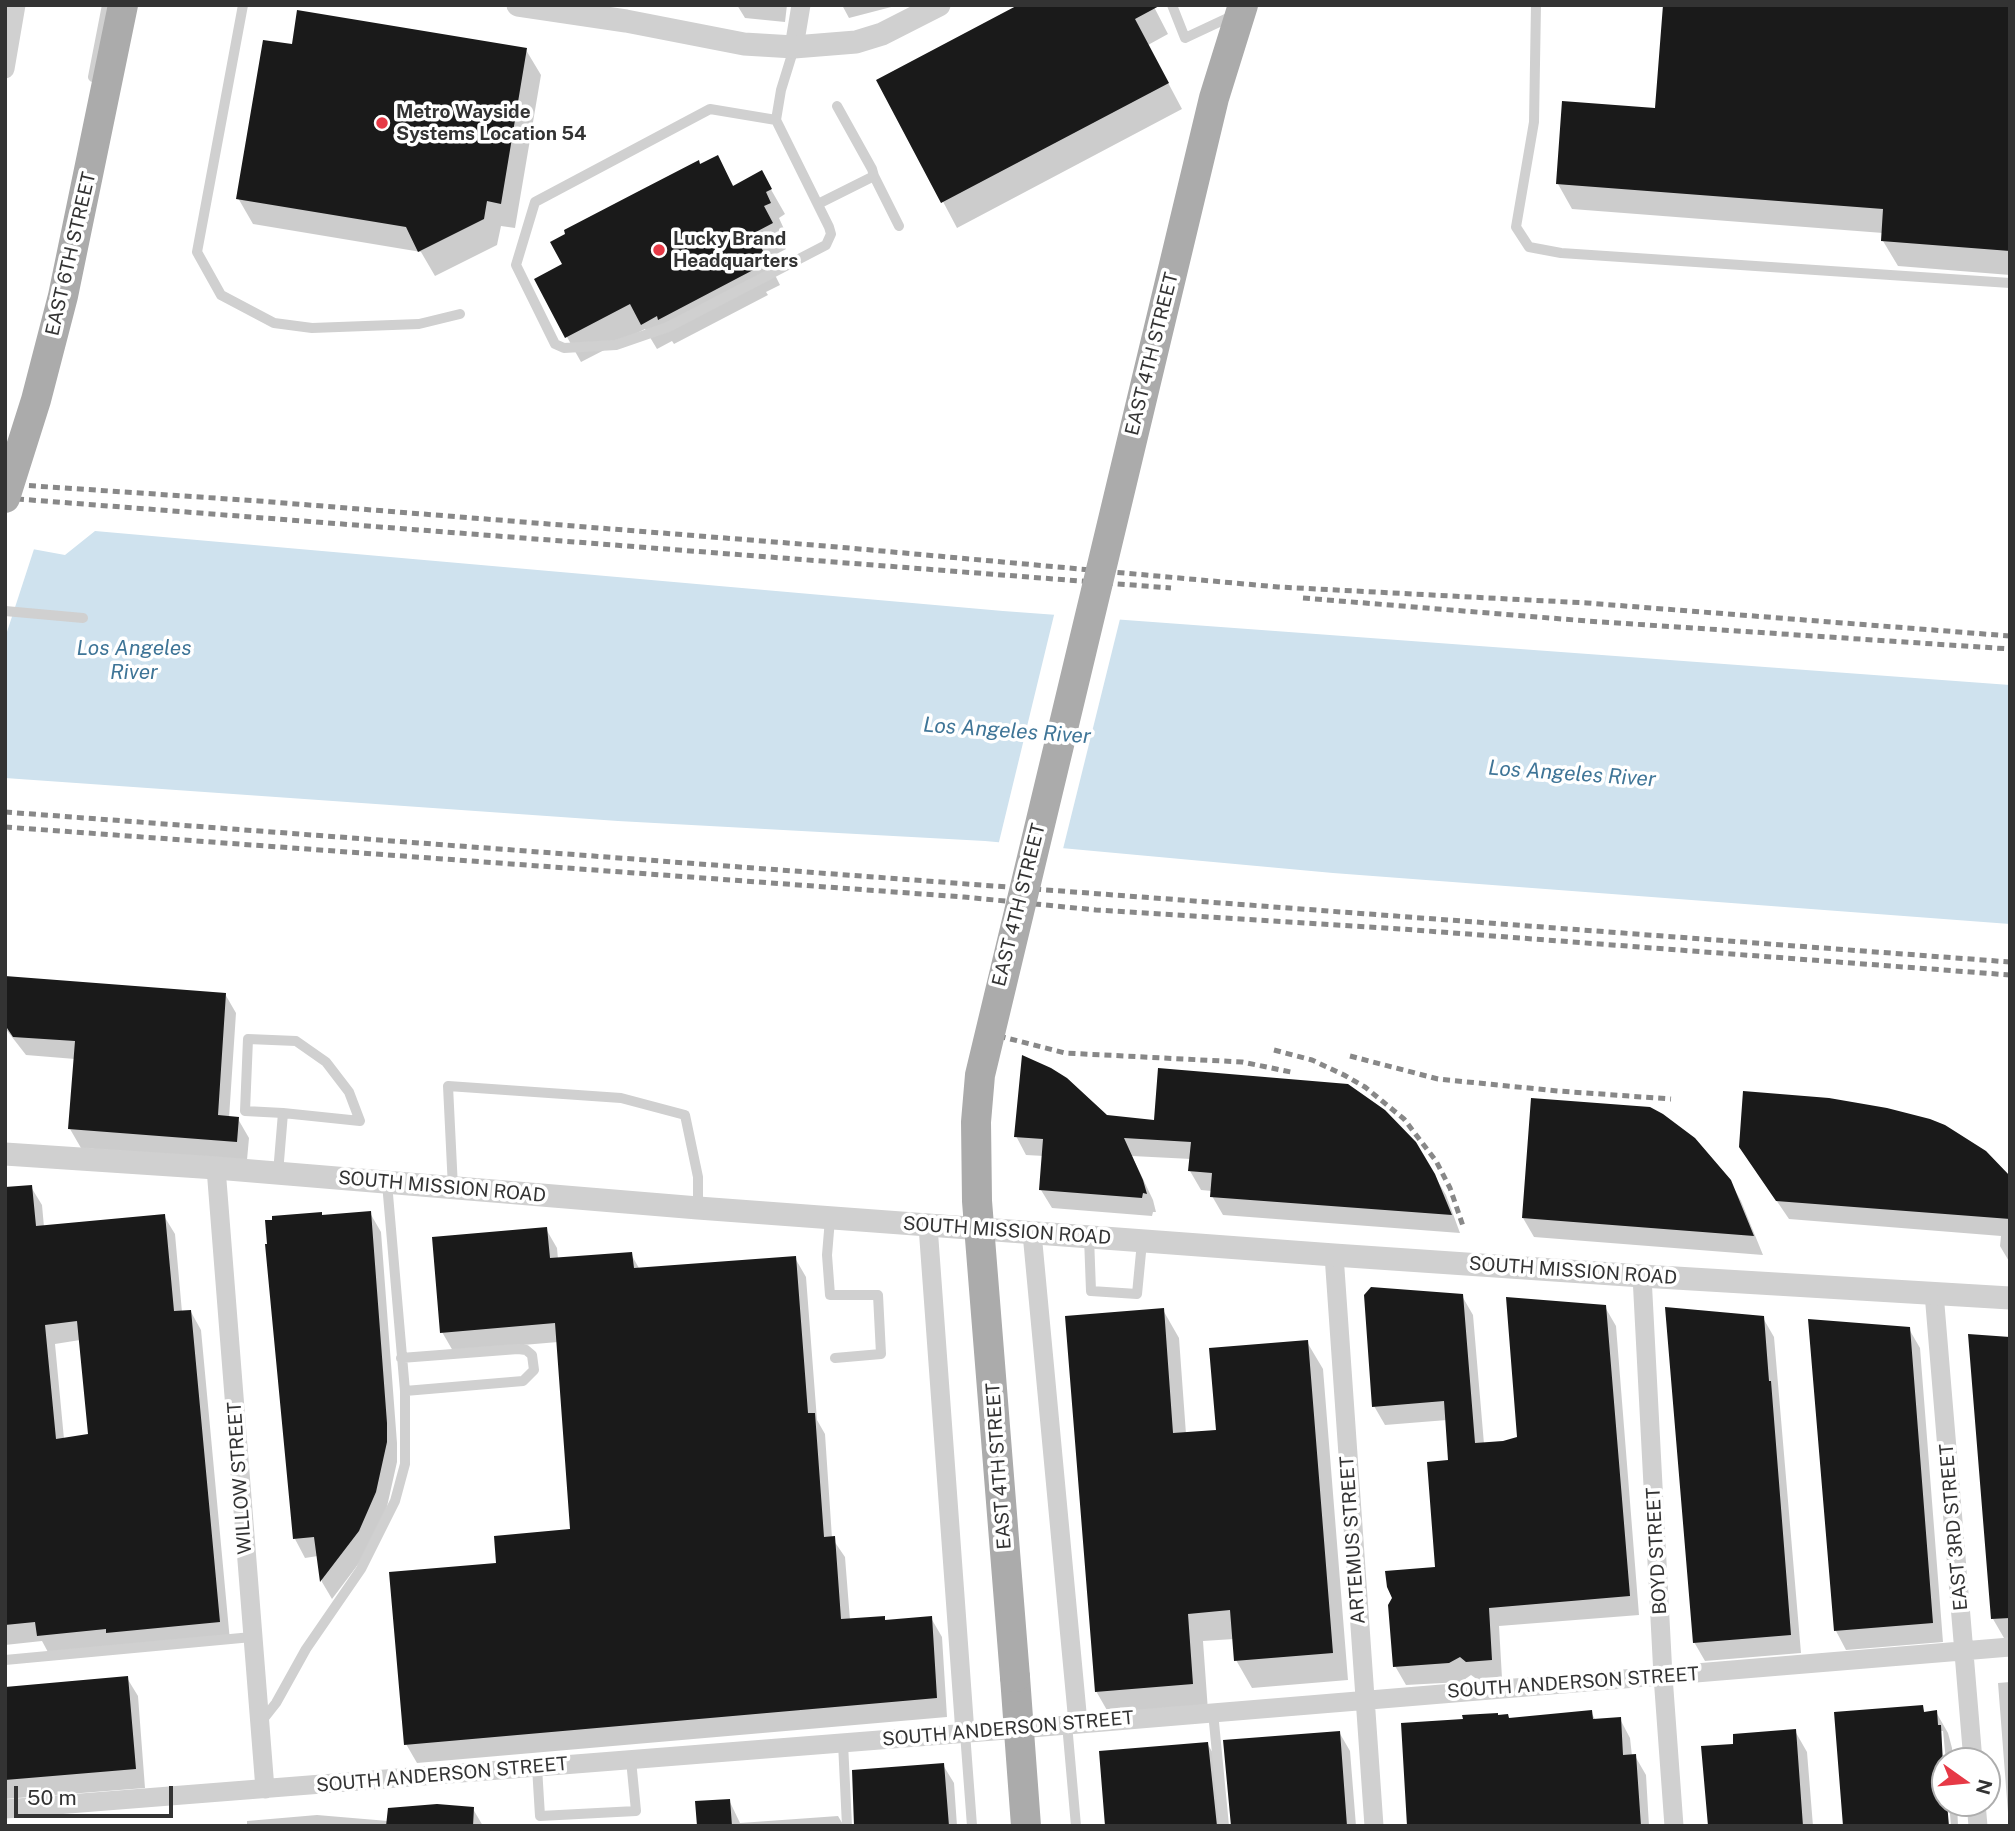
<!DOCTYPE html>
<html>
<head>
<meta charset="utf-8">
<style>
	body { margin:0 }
	#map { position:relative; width:2015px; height:1831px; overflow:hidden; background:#fff; font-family:"Public Sans",sans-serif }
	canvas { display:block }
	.frame { position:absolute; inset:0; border:7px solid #333; pointer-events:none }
	.north { position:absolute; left:1931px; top:1747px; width:70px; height:70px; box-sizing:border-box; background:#fff; border:2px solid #adadad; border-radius:50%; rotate:105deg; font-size:19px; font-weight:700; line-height:28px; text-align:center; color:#333 }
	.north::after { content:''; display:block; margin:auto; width:24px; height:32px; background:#e63946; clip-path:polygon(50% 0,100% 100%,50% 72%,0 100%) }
	.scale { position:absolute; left:14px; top:1786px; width:159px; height:32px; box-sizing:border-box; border:4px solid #333; border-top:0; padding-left:9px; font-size:21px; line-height:24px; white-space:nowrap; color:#333; -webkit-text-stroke:5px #fff; paint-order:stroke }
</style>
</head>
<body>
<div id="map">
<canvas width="2015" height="1831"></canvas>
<div class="frame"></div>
<div class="north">N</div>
<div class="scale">50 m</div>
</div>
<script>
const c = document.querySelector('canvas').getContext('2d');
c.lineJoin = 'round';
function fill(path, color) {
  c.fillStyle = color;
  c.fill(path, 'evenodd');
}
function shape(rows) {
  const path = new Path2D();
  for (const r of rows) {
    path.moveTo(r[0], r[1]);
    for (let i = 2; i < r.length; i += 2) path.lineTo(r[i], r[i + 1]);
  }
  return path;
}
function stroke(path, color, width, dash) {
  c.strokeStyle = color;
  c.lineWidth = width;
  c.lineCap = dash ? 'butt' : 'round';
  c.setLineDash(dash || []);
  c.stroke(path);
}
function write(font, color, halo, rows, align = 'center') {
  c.font = font + ' "Public Sans",sans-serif';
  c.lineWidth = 7;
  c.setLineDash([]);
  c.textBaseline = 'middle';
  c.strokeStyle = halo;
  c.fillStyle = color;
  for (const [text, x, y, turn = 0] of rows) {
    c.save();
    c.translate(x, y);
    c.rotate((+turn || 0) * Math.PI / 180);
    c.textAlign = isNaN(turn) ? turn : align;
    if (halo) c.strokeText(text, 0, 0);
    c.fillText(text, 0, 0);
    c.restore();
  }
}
const water = shape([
	[95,531,1003,611,2010,685,2010,924,1333,873,985,841,618,821,5,778,5,544,65,555]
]);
const pier = shape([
	[5,540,35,546,5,638],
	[1055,611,1121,615,1062,853,998,846]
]);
const shadow = shape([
	[737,5,787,5,785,22,745,18],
	[842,5,899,5,849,18],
	[1153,5,1168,34,1148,45,1182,109,957,228,879,81],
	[2010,5,2010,275,1898,266,1883,241,1883,233,1572,209,1558,184,1657,110],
	[293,46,526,50,541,75,515,228,501,226,497,245,435,276,421,252,253,224,238,198],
	[717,157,734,187,761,172,785,214,779,218,784,229,777,232,786,249,767,259,780,285,766,292,768,295,674,344,672,341,657,349,645,329,581,362,567,337,564,265,700,166],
	[5,978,225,994,236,1013,229,1118,238,1119,249,1138,247,1160,81,1148,70,1129,75,1059,26,1055,5,1028],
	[1106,1117,1434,1175,1446,1195,1460,1233,1223,1215,1212,1196,1212,1191,1201,1190,1190,1171,1191,1159,1132,1156,1153,1200,1156,1212,1153,1212,1152,1216,1052,1208,1041,1190,1044,1156,1026,1155,1016,1136],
	[1740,1147,2010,1179,2010,1263,2000,1246,2001,1236,1789,1219],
	[1730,1181,1741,1201,1763,1255,1534,1237,1523,1218],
	[31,1187,42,1205,44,1227,164,1216,175,1234,182,1312,191,1312,201,1330,230,1641,49,1654,42,1641,5,1645,5,1189],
	[80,1340,89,1436,64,1439,55,1344],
	[370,1213,381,1232,397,1443,397,1462,386,1511,369,1550,332,1599,322,1582,318,1556,305,1558,295,1539,323,1217],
	[546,1229,557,1248,558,1259,631,1254,640,1270,795,1258,806,1277,817,1420,825,1434,832,1538,845,1557,850,1620,884,1618,886,1621,931,1618,942,1637,947,1717,417,1763,406,1744,498,1565,572,1531,558,1342,453,1351,442,1332],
	[1462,1296,1473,1315,1484,1444,1504,1443,1519,1438,1605,1307,1616,1326,1639,1615,1499,1626,1502,1678,1478,1680,1471,1675,1461,1682,1406,1685,1395,1666,1437,1568,1450,1462,1447,1420,1385,1425,1374,1406],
	[1163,1310,1179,1338,1186,1434,1218,1432,1307,1342,1323,1369,1348,1680,1252,1688,1236,1660,1234,1639,1203,1641,1208,1711,1112,1719,1096,1691],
	[1763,1318,1774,1337,1801,1653,1705,1661,1694,1642],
	[1810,1321,1909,1329,1920,1348,1943,1642,1846,1650,1836,1631],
	[2010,1338,2010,1638,2004,1638,1993,1619],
	[127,1678,138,1696,145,1788,5,1799,5,1689],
	[2010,1682,2010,1826,2009,1826,1998,1683],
	[1922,1707,1925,1713,1936,1712,1948,1733,1952,1748,1953,1761,1946,1761,1943,1731,1940,1731,1947,1826],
	[1591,1712,1596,1721,1620,1719,1630,1738,1632,1756,1635,1756,1646,1775,1649,1826,1409,1826,1498,1716,1509,1719],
	[1795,1731,1807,1752,1813,1826,1709,1826,1735,1745],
	[1339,1732,1350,1751,1356,1826,1233,1826],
	[1207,1743,1218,1762,1224,1826,1107,1826],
	[943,1765,954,1783,957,1826,856,1826],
	[729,1800,740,1823,838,1816,844,1826,699,1826],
	[1949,1803,1957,1803,1958,1826,1951,1826],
	[473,1809,483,1826,247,1826,247,1821,317,1815,388,1821]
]);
const building = shape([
	[1018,5,1161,5,1135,19,1169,83,941,203,876,80],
	[1663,5,2010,5,2010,251,1881,241,1883,209,1556,184,1562,101,1655,108],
	[297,10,527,48,501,204,487,201,484,219,418,252,406,227,236,199,263,40,292,44],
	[718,155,733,186,762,170,772,189,766,192,771,203,764,206,773,223,754,233,767,259,753,266,755,269,658,320,657,316,641,325,630,304,565,338,534,279,562,264,550,242,565,234,564,230,639,191,699,160,700,164],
	[5,976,226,993,218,1115,239,1117,237,1142,68,1129,75,1041,13,1037,5,1025],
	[1022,1055,1051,1068,1067,1078,1107,1115,1154,1120,1158,1068,1348,1084,1385,1110,1416,1142,1435,1174,1452,1215,1210,1197,1212,1173,1188,1171,1191,1142,1124,1138,1143,1180,1147,1194,1143,1193,1142,1198,1039,1190,1043,1139,1014,1137],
	[1743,1091,1829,1098,1887,1108,1930,1119,1945,1125,1986,1151,2010,1176,2010,1219,1776,1201,1739,1147],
	[1531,1098,1650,1107,1663,1114,1695,1138,1731,1180,1754,1236,1522,1218],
	[32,1185,36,1226,165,1214,174,1311,191,1310,220,1622,106,1633,106,1629,37,1636,35,1622,5,1625,5,1187],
	[77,1321,88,1434,56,1439,45,1325],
	[371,1211,387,1423,387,1442,376,1492,359,1531,320,1582,314,1537,293,1539,265,1244,267,1244,265,1220,272,1220,272,1216,322,1212,322,1215],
	[547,1227,550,1258,632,1252,634,1268,796,1256,808,1413,815,1413,824,1537,835,1536,841,1619,885,1616,885,1620,932,1616,937,1698,404,1745,389,1572,496,1563,494,1536,570,1529,555,1323,440,1333,432,1237],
	[1371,1287,1463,1294,1475,1443,1503,1441,1517,1437,1506,1297,1606,1305,1630,1596,1489,1608,1492,1660,1466,1662,1460,1657,1449,1663,1393,1667,1388,1605,1392,1598,1387,1587,1385,1571,1435,1567,1427,1462,1448,1460,1444,1401,1372,1407,1364,1295],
	[1665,1307,1764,1316,1769,1381,1771,1381,1791,1635,1693,1643],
	[1164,1308,1173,1433,1216,1430,1209,1348,1308,1340,1333,1653,1234,1661,1230,1610,1188,1614,1193,1684,1095,1692,1065,1316],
	[1808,1319,1910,1327,1933,1623,1834,1631],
	[1968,1334,2010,1337,2010,1618,1991,1619],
	[128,1676,136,1769,5,1780,5,1687],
	[1923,1705,1924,1712,1937,1710,1938,1725,1941,1725,1945,1803,1947,1803,1949,1826,1843,1826,1834,1712],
	[1592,1710,1593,1719,1621,1717,1623,1755,1636,1754,1641,1826,1407,1826,1401,1723,1463,1719,1462,1715,1498,1713,1498,1715,1508,1714,1509,1718],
	[1796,1729,1803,1826,1708,1826,1701,1746,1733,1744,1733,1734],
	[1340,1731,1347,1826,1231,1826,1223,1740],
	[1208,1742,1217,1826,1105,1826,1099,1751],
	[944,1763,949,1826,854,1826,852,1770],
	[730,1799,732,1826,697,1826,695,1801],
	[437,1804,474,1807,473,1826,386,1826,388,1808]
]);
const service = shape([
	[243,5,197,252,221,295,274,323,312,328,419,324,460,314],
	[1172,5,1185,38,1232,16],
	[1536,5,1534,122,1516,227,1529,247,1561,253,2010,283],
	[93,77,107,5],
	[776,120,710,109,535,202,516,265,555,344,564,348,616,345,668,327,826,245,831,234,829,227,776,120,781,90,794,48],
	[874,176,899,226],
	[818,204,874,176,872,169,837,106],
	[5,611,83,618],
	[278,1173,283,1113,360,1121,349,1092,326,1062,296,1041,248,1039,245,1111,283,1113],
	[453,1188,448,1086,621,1098,685,1115,698,1177,698,1208],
	[830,1219,827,1255,830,1295,878,1295,881,1354,835,1358],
	[1089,1237,1091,1291,1137,1294,1142,1242],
	[401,1358,518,1349,526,1350,532,1355,534,1370,523,1381,405,1391],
	[5,1660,252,1637],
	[1213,1712,1224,1826],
	[261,1722,276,1703,306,1649,361,1569,395,1501,405,1464,405,1391,387,1183],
	[1067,1724,1076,1826],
	[965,1733,972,1826],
	[843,1743,847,1826],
	[537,1767,540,1816,636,1811,631,1760]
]);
const minor = shape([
	[794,47,801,5],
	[5,69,16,5],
	[216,1168,265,1789],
	[928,1226,965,1733],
	[1032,1233,1078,1723],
	[1334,1255,1374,1826],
	[1642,1276,1663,1676,1674,1826],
	[1934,1293,1973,1761],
	[1976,1803,1978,1826],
	[5,1809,1019,1729,2010,1647]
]);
const tertiary = shape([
	[518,5,626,21,744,44,794,47,856,42,882,34,939,5],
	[5,1154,216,1168,698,1208,1334,1255,1642,1276,2010,1298]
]);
const primary = shape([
	[1015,1677,1026,1826]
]);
const rail = shape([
	[5,484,259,501,838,547,1278,587,1587,603,2010,636],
	[5,498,1171,588],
	[1303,598,1587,621,2010,649],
	[5,812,2010,962],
	[5,827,964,897,1096,910,1401,929,2010,975],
	[987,1033,1065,1053,1242,1062,1291,1072],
	[1274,1050,1312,1060,1344,1075,1365,1087,1404,1119,1436,1161,1450,1188,1463,1226],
	[1350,1056,1438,1079,1558,1091,1671,1099]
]);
const primaryBridge = shape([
	[5,498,36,400,63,296,123,5],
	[1015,1677,977,1201,976,1122,980,1075,1214,98,1243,5]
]);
const markers = [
	[382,123,7,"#e63946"],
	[659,250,7,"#e63946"]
];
const poiNames = [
	["Metro Wayside",396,112],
	["Systems Location 54",396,134],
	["Lucky Brand",673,239],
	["Headquarters",673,261]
];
const streetNames = [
	["EAST 6TH STREET",71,254,-77],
	["EAST 4TH STREET",1152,354,-76],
	["EAST 4TH STREET",1019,905,-76],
	["SOUTH MISSION ROAD",442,1187,5],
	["SOUTH MISSION ROAD",1007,1231,4],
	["SOUTH MISSION ROAD",1573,1271,4],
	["EAST 4TH STREET",999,1466,-94],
	["WILLOW STREET",240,1478,-94],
	["EAST 3RD STREET",1954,1527,-95],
	["ARTEMUS STREET",1353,1540,-94],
	["BOYD STREET",1657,1551,-93],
	["SOUTH ANDERSON STREET",1573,1683,-4],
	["SOUTH ANDERSON STREET",1008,1729,-5],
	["SOUTH ANDERSON STREET",442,1775,-5]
];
const waterNames = [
	["Los Angeles",134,649],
	["River",134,673],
	["Los Angeles River",1007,731,4],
	["Los Angeles River",1572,774,4]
];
fill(water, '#cfe2ee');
fill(pier, '#fff');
fill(shadow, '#0003');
fill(building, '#1a1a1a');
stroke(service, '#d0d0d0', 10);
stroke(minor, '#d0d0d0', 19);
stroke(tertiary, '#d0d0d0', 23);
stroke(primary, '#ababab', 30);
stroke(rail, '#888', 5, [7, 5]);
stroke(primaryBridge, '#ababab', 30);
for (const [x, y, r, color] of markers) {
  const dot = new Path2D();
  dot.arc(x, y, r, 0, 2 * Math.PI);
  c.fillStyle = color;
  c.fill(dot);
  stroke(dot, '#fff', 2.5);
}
write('bold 19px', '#333', '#fff', poiNames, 'left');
write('19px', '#333', '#fff', streetNames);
write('italic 21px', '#3f7597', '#fff', waterNames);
</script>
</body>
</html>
